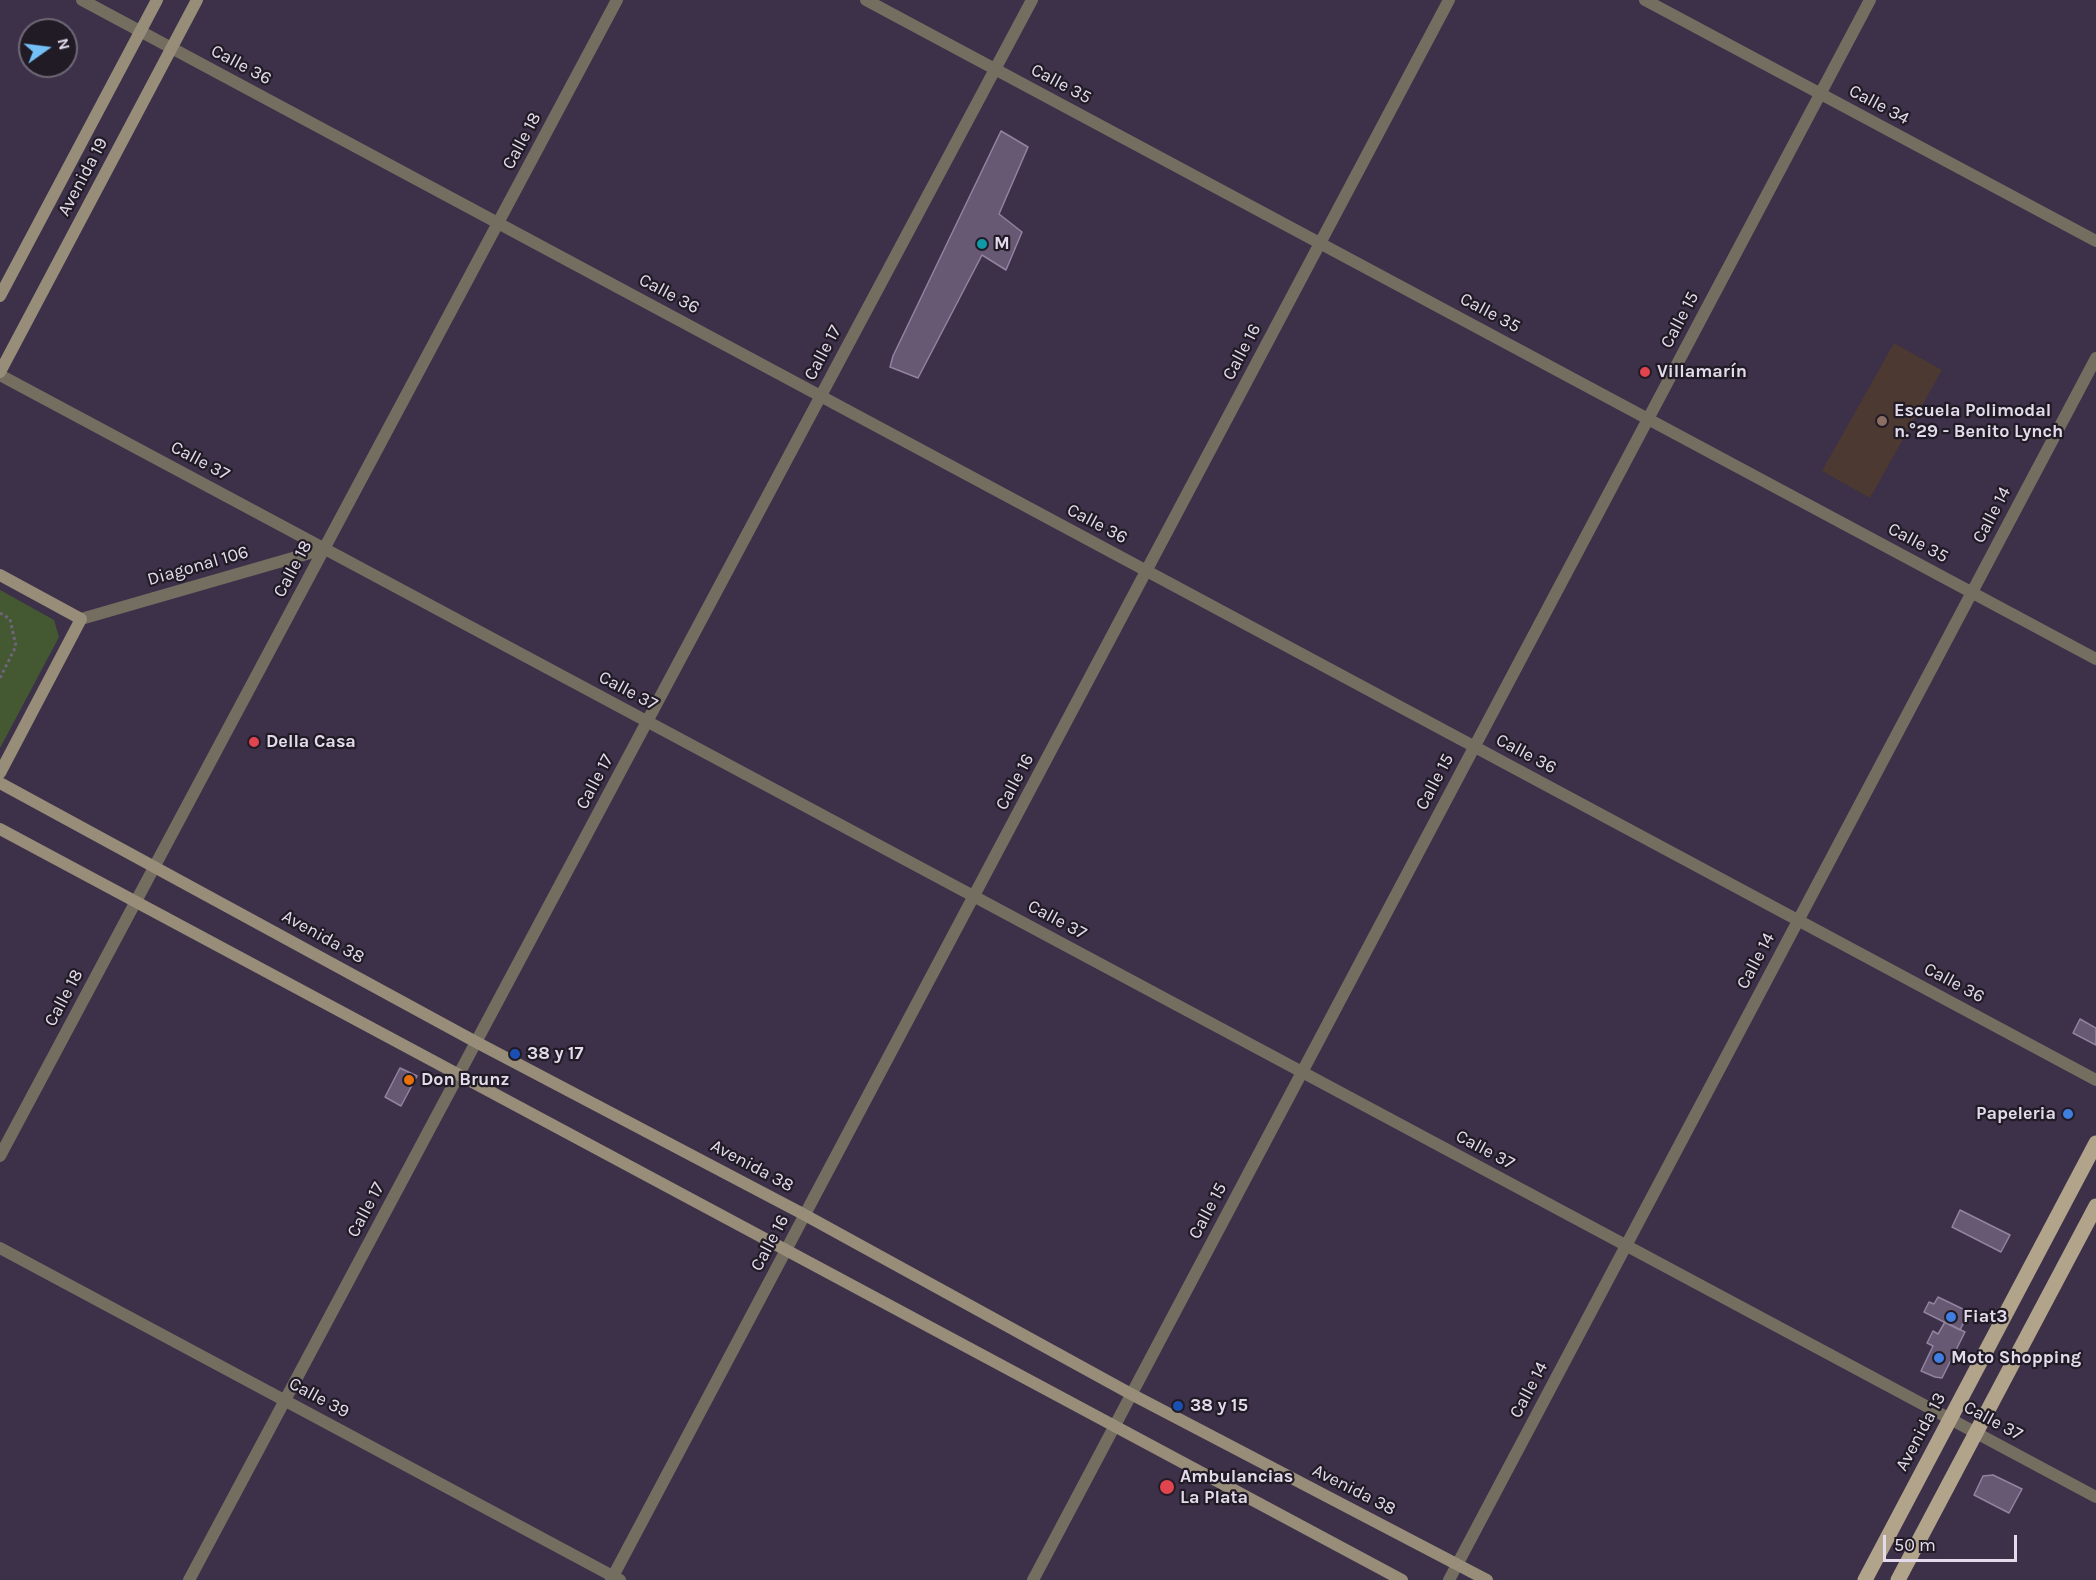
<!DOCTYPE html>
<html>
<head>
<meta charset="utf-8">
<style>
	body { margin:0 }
	#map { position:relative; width:2096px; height:1580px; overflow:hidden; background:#3d3049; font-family:Karla,sans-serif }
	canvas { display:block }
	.north { position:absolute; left:18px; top:18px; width:60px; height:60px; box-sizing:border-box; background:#211b26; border:2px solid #6f6875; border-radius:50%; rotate:76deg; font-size:16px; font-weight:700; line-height:24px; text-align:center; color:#e3dbeb }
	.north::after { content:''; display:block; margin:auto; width:21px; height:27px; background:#74c0f6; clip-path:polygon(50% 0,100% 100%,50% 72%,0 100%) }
	.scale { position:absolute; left:1883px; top:1535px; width:134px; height:27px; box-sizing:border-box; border:3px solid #e3dbeb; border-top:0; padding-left:8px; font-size:18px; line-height:21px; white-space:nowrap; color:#e3dbeb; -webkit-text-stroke:4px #211b26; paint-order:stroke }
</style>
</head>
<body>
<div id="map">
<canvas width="2096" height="1580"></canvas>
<div class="north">N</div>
<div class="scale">50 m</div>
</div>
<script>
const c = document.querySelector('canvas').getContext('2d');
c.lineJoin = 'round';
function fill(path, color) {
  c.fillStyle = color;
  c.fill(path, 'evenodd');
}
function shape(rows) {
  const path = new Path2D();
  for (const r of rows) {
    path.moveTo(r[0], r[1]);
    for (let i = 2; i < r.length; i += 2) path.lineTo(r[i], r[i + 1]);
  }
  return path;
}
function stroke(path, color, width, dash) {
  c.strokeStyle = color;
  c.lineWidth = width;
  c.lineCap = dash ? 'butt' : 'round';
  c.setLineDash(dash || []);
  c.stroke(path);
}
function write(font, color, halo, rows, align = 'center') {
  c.font = font + ' Karla,sans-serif';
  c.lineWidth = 4.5;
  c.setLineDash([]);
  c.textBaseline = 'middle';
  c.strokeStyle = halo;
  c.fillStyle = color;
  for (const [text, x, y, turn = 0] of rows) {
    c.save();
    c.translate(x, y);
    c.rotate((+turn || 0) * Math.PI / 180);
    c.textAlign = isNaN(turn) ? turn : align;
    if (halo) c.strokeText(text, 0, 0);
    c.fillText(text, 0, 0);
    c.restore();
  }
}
const education = shape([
	[1894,343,1942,370,1870,498,1822,471]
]);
const green = shape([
	[0,590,54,620,59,637,0,748]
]);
const building = shape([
	[1001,131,1028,147,999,214,1022,232,1006,270,982,255,918,378,890,367,893,356,1001,131],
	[2080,1019,2096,1028,2096,1045,2073,1033,2080,1019],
	[400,1068,417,1076,401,1106,385,1097,400,1068],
	[1960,1210,2010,1235,2001,1252,1952,1227,1960,1210],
	[1938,1297,1969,1312,1960,1330,1924,1312,1929,1302,1934,1304,1938,1297],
	[1945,1322,1965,1332,1942,1378,1935,1377,1921,1371,1933,1346,1927,1343,1933,1331,1938,1334,1945,1322],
	[1993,1475,2022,1489,2009,1513,1974,1495,1983,1476,1993,1475]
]);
const path = shape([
	[0,613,10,619,16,646,0,678]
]);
const street = shape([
	[82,0,2096,1080],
	[866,0,2096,659],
	[1645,0,2096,241],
	[0,375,2096,1497],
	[81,619,324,549],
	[0,1156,617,0],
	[0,1248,620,1580],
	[189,1580,1032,0],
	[611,1580,1449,0],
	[1033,1580,1870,0],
	[1449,1580,2096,358]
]);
const secondary = shape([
	[0,296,157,0],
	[0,372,197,0],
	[0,575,81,619,0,773],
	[0,783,476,1042,805,1215,1131,1394,1487,1580],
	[0,829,1402,1580]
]);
const primary = shape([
	[1865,1580,2096,1143],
	[1898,1580,2096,1206]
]);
const markers = [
	[982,244,6,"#0f9aa8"],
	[1645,372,6,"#e0444e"],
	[1882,421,6,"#8d6e63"],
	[254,742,6,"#e0444e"],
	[515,1054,6,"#1a4fb4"],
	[409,1080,6,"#e8710a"],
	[2068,1114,6,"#3f7fe0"],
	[1951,1317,6,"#3f7fe0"],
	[1939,1358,6,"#3f7fe0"],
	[1178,1406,6,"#1a4fb4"],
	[1167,1487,8,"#e0444e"]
];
const streetNames = [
	["Calle 36",241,65,28],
	["Calle 35",1061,84,28],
	["Calle 34",1879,105,28],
	["Calle 18",522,141,-62],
	["Avenida 19",83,177,-62],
	["Calle 36",669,294,28],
	["Calle 35",1490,313,28],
	["Calle 15",1680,320,-62],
	["Calle 16",1242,352,-62],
	["Calle 17",823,353,-62],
	["Calle 37",200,461,28],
	["Calle 14",1992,515,-62],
	["Calle 36",1097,524,28],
	["Calle 35",1918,543,28],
	["Diagonal 106",198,566,-16],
	["Calle 18",293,569,-62],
	["Calle 37",628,691,28],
	["Calle 36",1526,754,28],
	["Calle 17",595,782,-62],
	["Calle 16",1015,782,-62],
	["Calle 15",1435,782,-62],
	["Calle 37",1057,920,28],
	["Avenida 38",323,937,29],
	["Calle 14",1756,961,-62],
	["Calle 36",1954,983,28],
	["Calle 18",64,998,-62],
	["Calle 37",1485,1150,28],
	["Avenida 38",752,1166,28],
	["Calle 17",366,1210,-62],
	["Calle 15",1208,1211,-62],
	["Calle 16",770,1243,-62],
	["Calle 14",1529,1390,-62],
	["Calle 39",319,1398,28],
	["Calle 37",1993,1421,28],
	["Avenida 13",1921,1432,-62],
	["Avenida 38",1354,1490,27]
];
const poiNames = [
	["M",994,244],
	["Villamarín",1657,372],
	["Escuela Polimodal",1894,411],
	["n.°29 - Benito Lynch",1894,432],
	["Della Casa",266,742],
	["38 y 17",527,1054],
	["Don Brunz",421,1080],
	["Papeleria",2056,1114,"right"],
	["Fiat3",1963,1317],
	["Moto Shopping",1951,1358],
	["38 y 15",1190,1406],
	["Ambulancias",1180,1477],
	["La Plata",1180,1498]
];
fill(education, '#4c3931');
fill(green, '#445931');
fill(building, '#675974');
stroke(building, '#9283a0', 1.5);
stroke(path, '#6f647a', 3, [3, 3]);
stroke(street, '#746e61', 12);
stroke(secondary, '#978d79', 12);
stroke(primary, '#b1a48a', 15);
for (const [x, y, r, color] of markers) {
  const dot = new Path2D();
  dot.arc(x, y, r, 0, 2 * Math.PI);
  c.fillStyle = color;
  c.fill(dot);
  stroke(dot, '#211b26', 2);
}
write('18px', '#e3dbeb', '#211b26', streetNames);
write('bold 18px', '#e3dbeb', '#211b26', poiNames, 'left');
</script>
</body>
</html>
